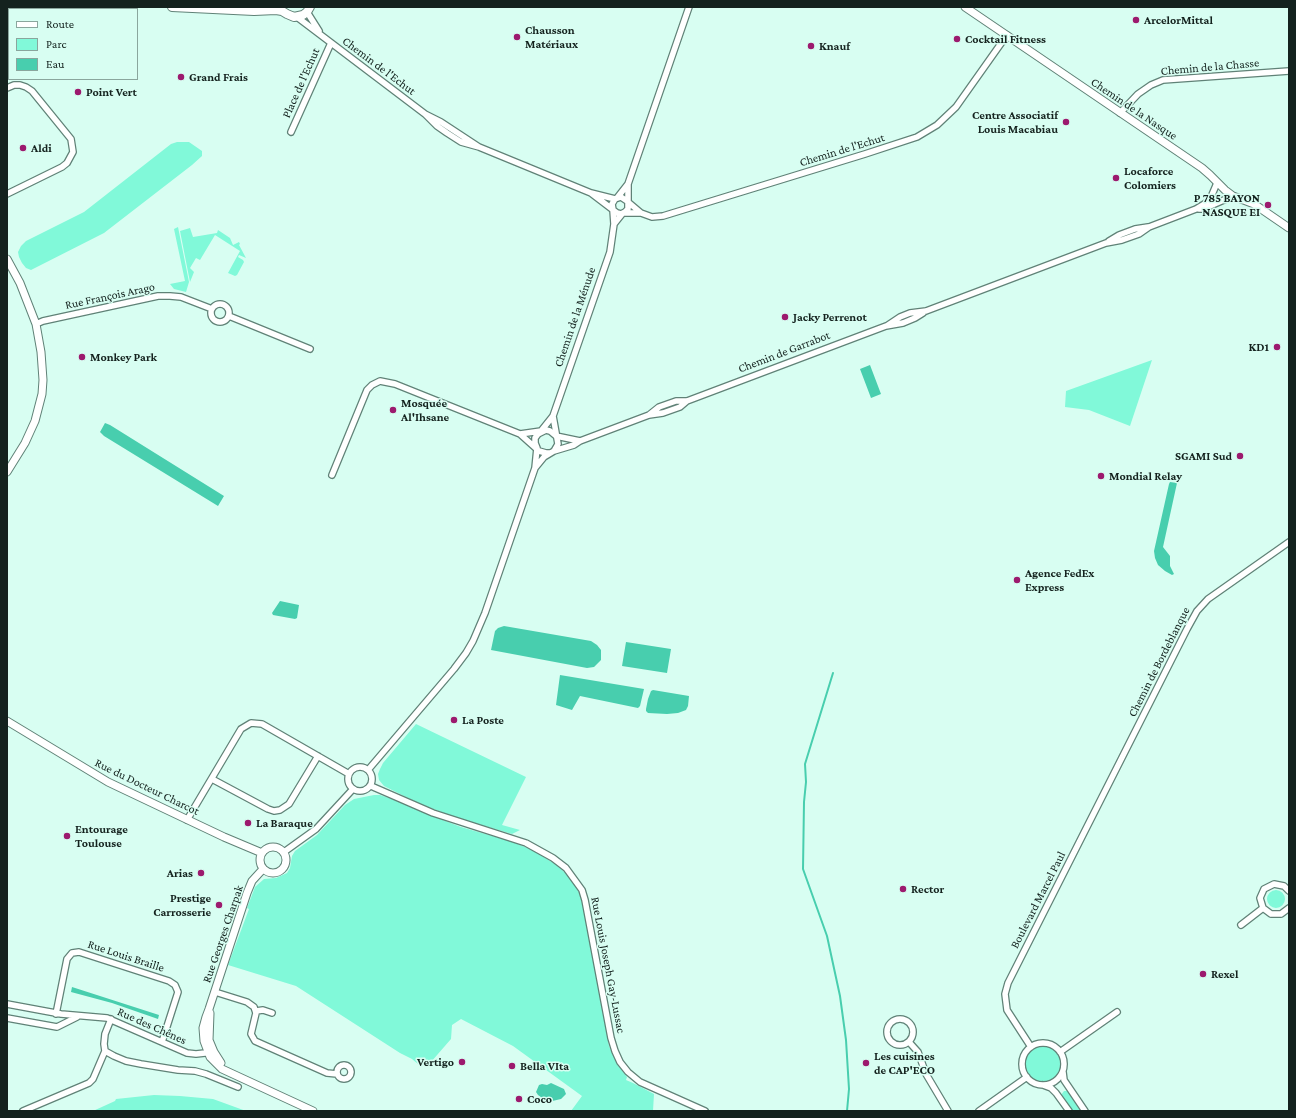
<!DOCTYPE html>
<html>
<head>
<meta charset="utf-8">
<style>
	body { margin:0 }
	#map { position:relative; width:1296px; height:1118px; overflow:hidden; background:#d8fef2; font-family:"Crimson Pro",serif }
	canvas { display:block }
	.frame { position:absolute; inset:0; border:8px solid #14221e; pointer-events:none }
	.legend { position:absolute; left:8px; top:8px; width:130px; height:72px; box-sizing:border-box; background:#d8fef2; border:1px solid #8aa69d; margin:0; padding:5px 7px; list-style:none; font-size:12px; color:#14221e }
	.legend li { display:flex; align-items:center; gap:8px; height:20px }
	.legend b { width:20px; border:1px solid #8aa69d }
</style>
</head>
<body>
<div id="map">
<canvas width="1296" height="1118"></canvas>
<div class="frame"></div>
<ul class="legend">
<li><b style="height:5px;background:#fff"></b>Route</li>
<li><b style="height:11px;background:#81f9d9"></b>Parc</li>
<li><b style="height:11px;background:#48ceae"></b>Eau</li>
</ul>
</div>
<script>
const c = document.querySelector('canvas').getContext('2d');
c.lineJoin = 'round';
function fill(path, color) {
  c.fillStyle = color;
  c.fill(path, 'evenodd');
}
function shape(rows) {
  const path = new Path2D();
  for (const r of rows) {
    if (r.length === 3) {
      path.moveTo(r[0] + r[2], r[1]);
      path.arc(r[0], r[1], r[2], 0, 2 * Math.PI);
      continue;
    }
    path.moveTo(r[0], r[1]);
    for (let i = 2; i < r.length; i += 2) path.lineTo(r[i], r[i + 1]);
  }
  return path;
}
function stroke(path, color, width, dash) {
  c.strokeStyle = color;
  c.lineWidth = width;
  c.lineCap = dash ? 'butt' : 'round';
  c.setLineDash(dash || []);
  c.stroke(path);
}
function write(font, color, halo, rows, align = 'center') {
  c.font = font + ' "Crimson Pro",serif';
  c.lineWidth = 3;
  c.setLineDash([]);
  c.textBaseline = 'middle';
  c.strokeStyle = halo;
  c.fillStyle = color;
  for (const [text, x, y, turn = 0] of rows) {
    c.save();
    c.translate(x, y);
    c.rotate((+turn || 0) * Math.PI / 180);
    c.textAlign = isNaN(turn) ? turn : align;
    if (halo) c.strokeText(text, 0, 0);
    c.fillText(text, 0, 0);
    c.restore();
  }
}
const green = shape([
	[177,142,189,142,202,151,202,156,192,165,104,233,31,270,26,268,22,263,19,257,18,252,21,246,26,241,84,212,171,144],
	[178,227,189,282,186,292,174,289,170,284,185,281,174,229],
	[190,228,193,237,217,233,218,230,230,238,233,245,239,242,240,244,239,245,246,258,239,255,238,257,243,260,244,262,237,275,235,276,228,273,240,251,215,235,200,260,196,258,190,268,194,272,190,282,180,231],
	[1152,360,1130,426,1089,410,1065,407,1066,391],
	[416,724,526,777,502,825,520,830,512,834,454,817,418,803,384,786,379,780,378,774,380,769,383,763],
	[374,795,380,795,392,799,422,812,461,827,513,842,534,851,555,864,569,876,579,892,584,908,609,1046,617,1064,627,1077,626,1080,633,1083,654,1094,653,1111,571,1111,582,1096,513,1046,461,1019,452,1025,451,1039,431,1062,418,1064,412,1059,400,1053,296,986,228,965,249,909,247,908,255,887,264,879,276,878,287,873,290,868,292,856,295,851,317,835,345,805,354,799],
	[1276,899,9],
	[1043,1064,18],
	[1064,1091,1068,1091,1083,1111,1071,1111,1061,1095],
	[154,1095,180,1096,213,1099,246,1111,93,1111,115,1101,116,1099]
]);
const water = shape([
	[870,365,881,394,871,398,860,369],
	[105,423,110,425,224,496,218,506,104,436,100,432],
	[1170,482,1177,483,1163,547,1170,556,1170,566,1174,574,1172,575,1165,571,1158,565,1155,558,1154,551,1169,484],
	[280,601,299,605,297,618,295,619,273,615,272,613],
	[504,626,591,641,597,645,601,650,601,660,594,667,587,668,491,650,495,631,498,628],
	[626,642,671,649,667,673,622,666],
	[560,675,644,689,640,706,638,708,580,696,572,710,556,705],
	[653,690,689,696,688,706,686,710,678,713,667,714,648,713,646,711,646,709,648,699,651,691],
	[72,987,159,1015,158,1019,112,1003,71,992],
	[551,1083,564,1089,566,1094,561,1099,548,1102,538,1095,536,1092,539,1085,542,1084,547,1085]
]);
const stream = shape([
	[833,673,805,764,806,782,804,802,803,869,827,936,840,996,846,1040,849,1089,847,1111]
]);
const minor = shape([
	[307,12,319,31],
	[297,17,425,114,437,126,447,133,461,142,479,147,441,122,425,114],
	[7,88,14,85,20,85,26,87,32,91,71,139,73,152,67,163,62,167,7,194],
	[1120,113,1138,94,1151,85,1163,80,1289,71],
	[291,132,331,43],
	[479,147,591,193],
	[628,184,689,7],
	[617,198,628,184,628,209,625,212,621,214,617,213,613,210,612,204,615,199,621,197,627,201],
	[612,209,591,193,615,199],
	[1199,209,1203,209,1233,196],
	[613,210,614,224,622,214],
	[624,213,641,213,628,202],
	[641,213,652,217,663,216,865,154,917,137,937,125,956,107,1007,35],
	[1109,241,1119,235,1135,229,1148,227],
	[220,313,9],
	[229,316,310,349],
	[36,324,43,321,158,296,170,296,181,297,212,309],
	[888,325,900,317,910,313,926,311,1106,243,1122,240,1139,234,1149,227,1196,209,1206,203,1211,197,1217,183],
	[649,415,659,407,676,401,687,401,886,326,903,323,915,318,923,313],
	[553,416,610,252,614,224],
	[554,451,574,445,580,441,649,415,663,413,680,407,687,401],
	[535,468,544,457,554,451,558,444,553,416,541,431,520,434,539,451,546,453,550,453],
	[332,475,367,390,372,385,380,381,395,384,520,434],
	[360,779,12],
	[368,770,454,669,466,653,473,641,485,613,535,468,537,448,535,443,535,438,538,434,546,430,550,431,556,436,580,441],
	[212,779,268,809,274,811,280,810,289,804,318,756],
	[371,786,433,813,526,843,553,858,566,868,582,890,585,900,611,1038,615,1051,620,1062,628,1072,640,1082,705,1111],
	[187,820,241,729,251,723,262,724,349,774],
	[284,852,316,829,353,789],
	[1289,891,1284,886,1274,884,1264,889,1260,898,1263,908,1271,914,1281,914,1289,908],
	[1241,925,1263,908],
	[215,992,247,1002,254,1007,256,1013,251,1034,255,1041,327,1073,337,1074],
	[7,1004,61,1014,107,1018,187,1053,196,1054,205,1053,207,1052,209,1048],
	[256,1011,263,1010,272,1013],
	[56,1014,67,959,72,953,79,952,169,981,175,985,178,992,162,1042],
	[7,1018,57,1027,77,1017],
	[111,1019,105,1034,104,1044,105,1051,114,1056,126,1061,141,1064,178,1070,195,1071,206,1074,238,1087],
	[900,1032,13],
	[909,1042,918,1052,926,1074,948,1111],
	[1043,1064,21],
	[1031,1047,1007,1010,1005,994,1008,983,1187,629,1197,611,1208,599,1289,542],
	[1060,1052,1117,1012],
	[344,1072,7],
	[1063,1072,1064,1080,1085,1111],
	[1043,1085,1051,1088,1056,1093,1069,1111],
	[23,1111,89,1083,93,1079,105,1051],
	[979,1111,1027,1077]
]);
const tertiary = shape([
	[965,7,1202,168,1210,175,1225,190,1233,196,1254,204,1289,228],
	[7,259,20,283,36,324,41,352,43,380,42,394,35,421,25,443,7,472],
	[7,721,108,782,224,837,262,853],
	[273,860,13],
	[263,869,252,881,247,893,209,1009,206,1017,203,1028,204,1041,210,1057,222,1069,313,1111],
	[210,1013,209,1040,214,1052,221,1063]
]);
const secondary = shape([
	[7,7,9,7],
	[172,7,254,11,276,10,282,11,287,14,294,17,303,15,307,12,310,7]
]);
const markers = [
	[1136,20,4,"#9c1a6e"],
	[517,37,4,"#9c1a6e"],
	[957,39,4,"#9c1a6e"],
	[811,46,4,"#9c1a6e"],
	[181,77,4,"#9c1a6e"],
	[78,92,4,"#9c1a6e"],
	[1066,122,4,"#9c1a6e"],
	[23,148,4,"#9c1a6e"],
	[1116,178,4,"#9c1a6e"],
	[1268,205,4,"#9c1a6e"],
	[785,317,4,"#9c1a6e"],
	[1277,347,4,"#9c1a6e"],
	[82,357,4,"#9c1a6e"],
	[393,410,4,"#9c1a6e"],
	[1240,456,4,"#9c1a6e"],
	[1101,476,4,"#9c1a6e"],
	[1017,580,4,"#9c1a6e"],
	[454,720,4,"#9c1a6e"],
	[248,823,4,"#9c1a6e"],
	[67,836,4,"#9c1a6e"],
	[201,873,4,"#9c1a6e"],
	[903,889,4,"#9c1a6e"],
	[219,905,4,"#9c1a6e"],
	[1203,974,4,"#9c1a6e"],
	[462,1062,4,"#9c1a6e"],
	[866,1063,4,"#9c1a6e"],
	[512,1066,4,"#9c1a6e"],
	[519,1099,4,"#9c1a6e"]
];
const poiNames = [
	["ArcelorMittal",1144,20],
	["Chausson",525,30],
	["Matériaux",525,44],
	["Cocktail Fitness",965,39],
	["Knauf",819,46],
	["Grand Frais",189,77],
	["Point Vert",86,92],
	["Centre Associatif",1058,115,"right"],
	["Louis Macabiau",1058,129,"right"],
	["Aldi",31,148],
	["Locaforce",1124,171],
	["Colomiers",1124,185],
	["P 785 BAYON",1260,198,"right"],
	["NASQUE EI",1260,212,"right"],
	["Jacky Perrenot",793,317],
	["KD1",1269,347,"right"],
	["Monkey Park",90,357],
	["Mosquée",401,403],
	["Al'Ihsane",401,417],
	["SGAMI Sud",1232,456,"right"],
	["Mondial Relay",1109,476],
	["Agence FedEx",1025,573],
	["Express",1025,587],
	["La Poste",462,720],
	["La Baraque",256,823],
	["Entourage",75,829],
	["Toulouse",75,843],
	["Arias",193,873,"right"],
	["Rector",911,889],
	["Prestige",211,898,"right"],
	["Carrosserie",211,912,"right"],
	["Rexel",1211,974],
	["Les cuisines",874,1056],
	["de CAP'ECO",874,1070],
	["Vertigo",454,1062,"right"],
	["Bella VIta",520,1066],
	["Coco",527,1099]
];
const streetNames = [
	["Chemin de l'Echut",379,66,37],
	["Chemin de la Chasse",1210,67,-5],
	["Place de l'Echut",301,83,-66],
	["Chemin de la Nasque",1134,109,34],
	["Chemin de l'Echut",842,150,-17],
	["Rue François Arago",110,296,-12],
	["Chemin de la Ménude",575,317,-71],
	["Chemin de Garrabot",784,352,-21],
	["Chemin de Bordeblanque",1159,662,-63],
	["Rue du Docteur Charcot",147,787,26],
	["Boulevard Marcel Paul",1038,900,-63],
	["Rue Georges Charpak",223,934,-71],
	["Rue Louis Braille",126,956,18],
	["Rue Louis Joseph Gay-Lussac",608,965,79],
	["Rue des Chênes",152,1026,24]
];
fill(green, '#81f9d9');
fill(water, '#48ceae');
stroke(stream, '#48ceae', 2);
stroke(minor, '#608277', 8);
stroke(tertiary, '#608277', 9);
stroke(secondary, '#608277', 10);
stroke(minor, '#fff', 5.5);
stroke(tertiary, '#fff', 7);
stroke(secondary, '#fff', 8);
for (const [x, y, r, color] of markers) {
  const dot = new Path2D();
  dot.arc(x, y, r, 0, 2 * Math.PI);
  c.fillStyle = color;
  c.fill(dot);
  stroke(dot, '#d8fef2', 1.5);
}
write('bold 12px', '#14221e', '#d8fef2', poiNames, 'left');
write('12px', '#14221e', '#d8fef2', streetNames);
</script>
</body>
</html>
